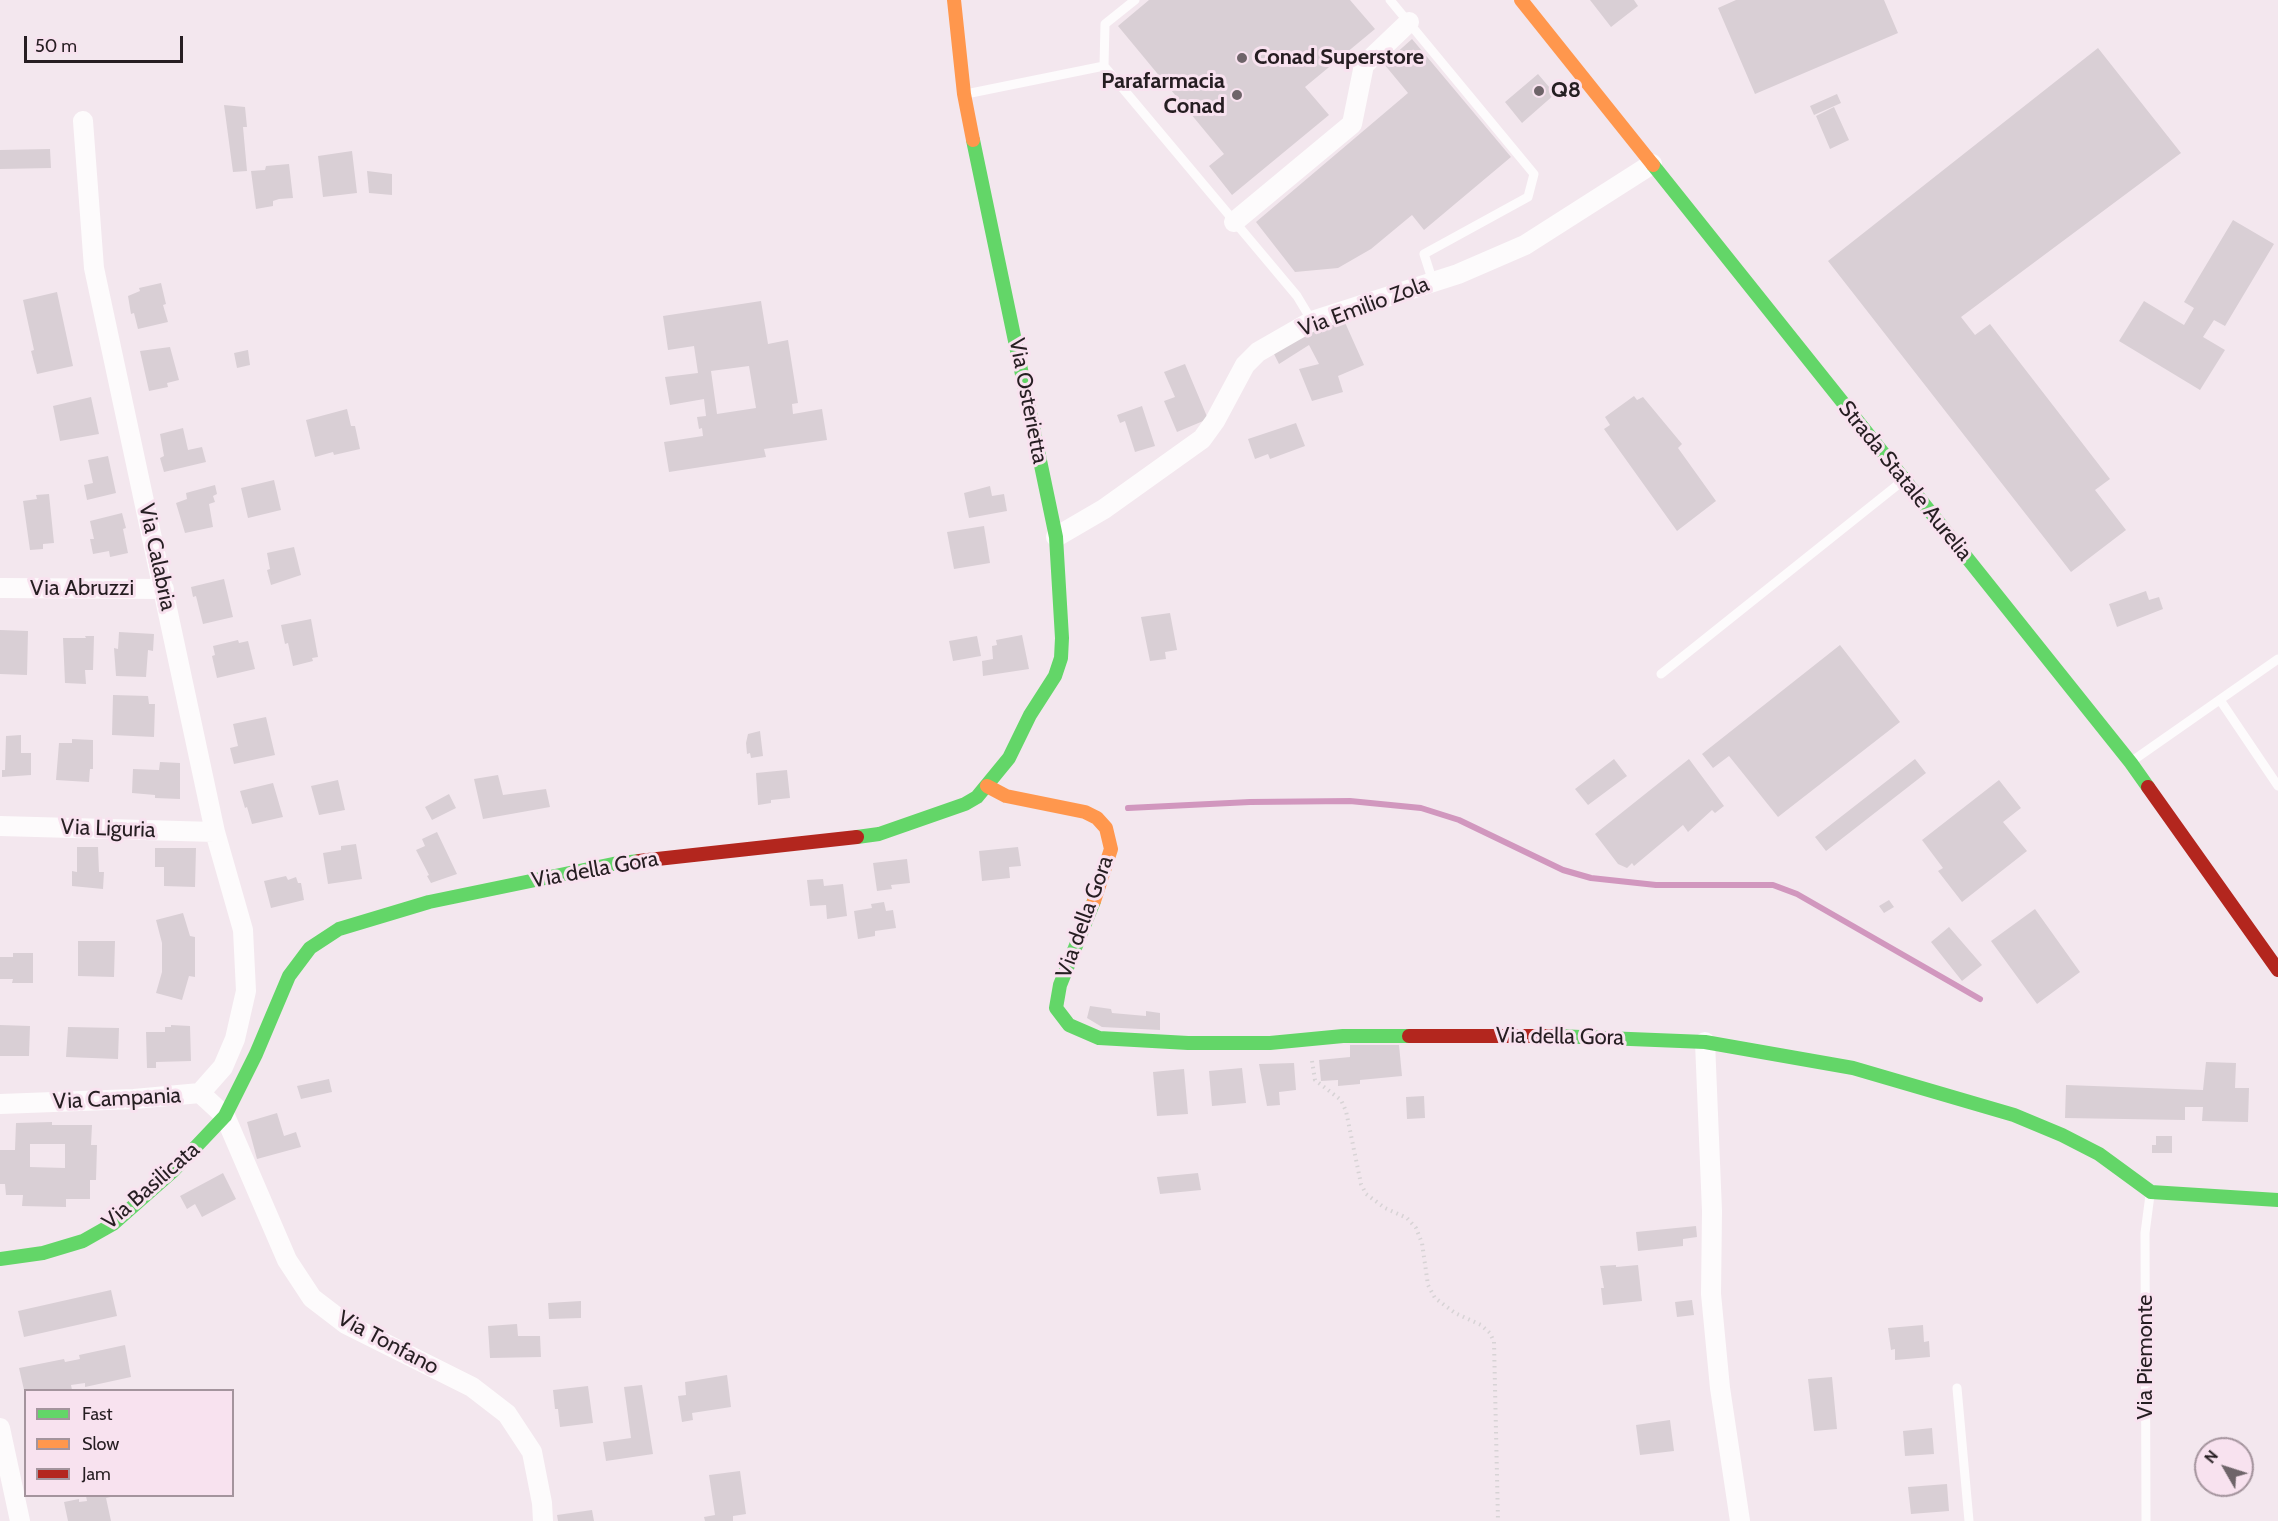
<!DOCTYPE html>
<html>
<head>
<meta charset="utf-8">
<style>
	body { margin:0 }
	#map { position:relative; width:2278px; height:1521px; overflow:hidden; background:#f3e7ee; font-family:Cabin,sans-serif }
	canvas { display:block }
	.legend { position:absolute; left:24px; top:1389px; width:210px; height:108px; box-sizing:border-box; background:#f8e2ef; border:2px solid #a4949d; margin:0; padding:8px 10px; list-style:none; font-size:18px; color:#261e22 }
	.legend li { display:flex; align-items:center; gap:12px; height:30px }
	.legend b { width:30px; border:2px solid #a4949d }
	.north { position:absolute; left:2194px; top:1437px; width:60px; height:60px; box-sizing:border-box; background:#f8e2ef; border:2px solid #a4949d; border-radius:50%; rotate:309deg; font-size:16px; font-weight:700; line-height:24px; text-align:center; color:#261e22 }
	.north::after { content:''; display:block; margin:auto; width:21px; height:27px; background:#6e6469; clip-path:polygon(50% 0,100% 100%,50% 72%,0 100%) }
	.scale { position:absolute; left:24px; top:36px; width:159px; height:27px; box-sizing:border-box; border:3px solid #261e22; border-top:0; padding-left:8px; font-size:18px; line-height:21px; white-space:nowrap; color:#261e22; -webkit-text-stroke:4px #f8e2ef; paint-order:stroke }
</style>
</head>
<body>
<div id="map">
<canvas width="2278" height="1521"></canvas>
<ul class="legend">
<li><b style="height:8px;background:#63d668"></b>Fast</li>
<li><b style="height:8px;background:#ff974d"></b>Slow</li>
<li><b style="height:8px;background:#b3261e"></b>Jam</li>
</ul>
<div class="north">N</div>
<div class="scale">50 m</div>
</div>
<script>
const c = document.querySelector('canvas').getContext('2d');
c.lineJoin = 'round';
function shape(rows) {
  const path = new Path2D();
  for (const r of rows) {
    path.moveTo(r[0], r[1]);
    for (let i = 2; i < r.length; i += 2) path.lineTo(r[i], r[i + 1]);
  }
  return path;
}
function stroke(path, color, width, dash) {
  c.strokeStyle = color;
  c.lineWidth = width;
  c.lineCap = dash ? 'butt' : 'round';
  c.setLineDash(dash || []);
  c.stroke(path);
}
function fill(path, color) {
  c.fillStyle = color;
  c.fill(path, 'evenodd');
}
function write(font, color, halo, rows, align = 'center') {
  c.font = font + ' Cabin,sans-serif';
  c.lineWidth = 6;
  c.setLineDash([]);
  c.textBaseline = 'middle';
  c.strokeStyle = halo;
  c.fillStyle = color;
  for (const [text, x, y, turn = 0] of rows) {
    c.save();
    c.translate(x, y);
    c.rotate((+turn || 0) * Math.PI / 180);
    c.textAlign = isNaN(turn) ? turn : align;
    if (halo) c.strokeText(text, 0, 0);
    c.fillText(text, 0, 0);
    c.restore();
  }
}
const stream = shape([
	[1128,808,1250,802,1350,801,1421,808,1459,820,1563,870,1591,878,1656,885,1773,885,1797,894,1980,999]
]);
const building = shape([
	[1149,0,1350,0,1375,29,1305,87,1329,115,1232,195,1209,166,1224,154,1118,26],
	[1590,0,1634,0,1638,6,1611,27],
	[1736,0,1884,0,1898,33,1755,94,1718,8],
	[1412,39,1511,157,1424,230,1412,215,1371,249,1338,268,1295,272,1256,222,1408,93,1384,64],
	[2098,48,2181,153,1961,317,1975,335,1990,324,2110,479,2095,490,2126,530,2071,572,1828,261],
	[1538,74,1555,94,1522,123,1505,102],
	[1837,94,1841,103,1814,115,1810,106],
	[224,105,245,107,247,127,243,127,247,171,233,172],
	[1834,107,1849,140,1830,149,1816,116],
	[50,149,51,168,0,169,0,150],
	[352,151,357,193,323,197,318,156],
	[289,164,293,198,279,199,273,201,273,206,256,209,251,171,265,170,266,166],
	[367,171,392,174,392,195,369,193],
	[2233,220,2274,244,2225,326,2214,320,2203,337,2225,350,2200,390,2119,341,2144,301,2184,325,2194,308,2184,302],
	[161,283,166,304,163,305,168,322,138,329,134,313,131,314,128,296,140,291,139,288],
	[57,292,73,366,37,374,31,351,34,350,23,300],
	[761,301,768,344,788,340,798,403,792,404,793,414,822,409,827,440,764,449,766,457,669,472,664,442,703,436,702,428,699,429,697,417,706,416,704,399,670,405,665,377,698,373,694,346,668,350,663,316],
	[749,366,756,408,717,414,711,371],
	[1343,318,1364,365,1338,376,1343,392,1312,401,1299,369,1319,364,1309,345,1279,364,1272,350,1321,323],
	[170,347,179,380,167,383,168,387,149,391,140,351],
	[248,350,250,365,237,368,234,353],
	[1185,364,1208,419,1177,432,1164,401,1175,397,1164,372],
	[1634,396,1637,400,1643,397,1682,444,1678,448,1716,501,1677,531,1604,429,1610,425,1605,417],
	[91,397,99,434,60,441,53,406],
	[1142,406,1155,446,1135,452,1125,421,1120,423,1117,415],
	[347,409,351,426,355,426,360,449,334,455,333,452,315,457,306,420],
	[1296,423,1305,446,1270,459,1268,454,1255,459,1248,439],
	[183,428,188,450,202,447,206,462,164,472,160,458,164,456,160,434],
	[108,456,116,493,87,500,84,485,93,483,88,460],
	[274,480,281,510,248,518,241,488],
	[215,485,217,494,213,496,215,502,209,504,213,527,185,533,176,503,187,499,186,493],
	[990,486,992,496,1004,494,1007,511,969,518,964,493],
	[49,494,54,543,43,544,43,549,30,550,23,501,37,499,36,495],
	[122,513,126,528,123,529,128,553,110,557,109,551,93,554,90,539,94,539,90,521],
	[984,526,990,563,954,569,947,532],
	[294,547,301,575,271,585,267,570,270,569,267,553],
	[224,579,233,617,203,624,196,596,193,597,191,587],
	[2146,591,2149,600,2159,597,2163,609,2117,627,2109,604],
	[1170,613,1177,650,1165,652,1166,659,1150,661,1141,617],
	[311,619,318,657,312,658,313,661,293,666,288,643,285,644,281,625],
	[0,630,28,631,27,675,0,674],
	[119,632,154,634,153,651,148,650,146,677,116,676,114,648,118,649],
	[1022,635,1029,669,983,676,982,661,993,659,992,646,997,645,996,640],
	[85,636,94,636,93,670,85,670,86,684,65,683,63,638,86,638],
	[977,636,981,656,953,661,949,641],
	[238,640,239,643,248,641,255,669,217,678,212,656,215,655,213,646],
	[1840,645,1900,722,1778,817,1729,756,1713,768,1702,754],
	[113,695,148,696,149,704,155,704,154,737,112,735],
	[266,717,275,755,234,764,230,748,238,746,233,724],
	[760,731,763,756,751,758,750,753,747,754,746,743,748,734],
	[21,735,21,753,31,753,31,775,2,777,2,770,5,770,6,736],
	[72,739,93,740,93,769,90,769,89,782,56,780,59,743,72,743],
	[1614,759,1627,776,1588,805,1575,789],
	[1689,759,1724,806,1715,813,1712,810,1688,832,1683,825,1634,866,1632,863,1627,868,1618,864,1595,834],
	[1915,759,1926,773,1826,851,1815,837],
	[160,762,180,763,180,799,155,798,155,795,132,793,133,769,159,770],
	[787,770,790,798,771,800,771,803,758,805,756,773],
	[498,775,503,795,546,789,550,807,483,819,474,779],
	[338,780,345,810,319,815,311,786],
	[1999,780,2021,808,2003,822,2027,851,1962,902,1938,871,1943,868,1922,840],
	[273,783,283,817,252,824,247,807,245,808,240,791],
	[449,794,456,808,432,820,425,807],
	[437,832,457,874,431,883,427,876,429,875,416,850,425,846,422,839],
	[356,844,362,879,328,884,323,853,341,850,341,846],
	[77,847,98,847,99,872,104,872,103,889,72,886,72,871,77,872],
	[1018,847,1021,866,1009,867,1010,878,982,881,979,851],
	[155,848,196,848,195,887,164,886,164,867,155,867],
	[907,859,910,883,891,885,892,889,877,891,873,863],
	[286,876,288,880,296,877,298,883,301,883,304,900,271,908,264,881],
	[823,879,824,886,843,884,847,916,827,919,826,905,810,906,807,880],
	[1889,900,1894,907,1884,913,1879,906],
	[884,902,886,911,893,910,896,928,875,931,875,936,858,939,854,911,872,908,871,904],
	[2035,909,2080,972,2037,1004,1991,941],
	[183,913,190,936,195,937,195,977,189,976,182,1000,156,993,162,972,162,943,156,920],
	[1949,927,1982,965,1962,981,1931,942],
	[78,941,115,941,114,977,78,976],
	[13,953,33,953,33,983,12,983,13,979,0,979,0,957,13,957],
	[1090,1006,1111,1009,1112,1013,1146,1016,1146,1011,1160,1013,1160,1030,1102,1027,1087,1018],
	[0,1025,30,1026,29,1056,0,1056],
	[171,1025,190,1026,191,1061,156,1062,156,1068,147,1068,146,1032,165,1032,165,1027,171,1027],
	[68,1027,119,1028,118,1059,66,1057],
	[1350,1045,1399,1045,1402,1076,1360,1080,1360,1084,1338,1086,1338,1080,1321,1081,1319,1060,1350,1057],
	[2206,1062,2236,1063,2235,1088,2249,1088,2248,1122,2202,1121,2203,1107,2185,1107,2185,1120,2065,1118,2066,1085,2203,1090],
	[1294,1063,1296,1090,1279,1092,1280,1105,1267,1106,1259,1064],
	[1242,1068,1246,1103,1212,1106,1209,1071],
	[1184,1069,1188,1114,1157,1116,1153,1072],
	[329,1079,332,1092,301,1099,297,1086],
	[1424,1096,1425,1118,1407,1119,1406,1097],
	[277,1113,284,1136,296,1132,301,1147,257,1159,247,1122],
	[52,1122,52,1125,92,1125,91,1145,97,1145,96,1180,90,1180,90,1199,66,1199,66,1207,22,1206,23,1195,6,1195,5,1184,0,1184,0,1150,15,1150,16,1123],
	[30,1144,65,1144,65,1168,30,1167],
	[2156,1136,2172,1136,2172,1153,2152,1153,2152,1145,2156,1145],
	[223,1173,236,1199,202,1217,195,1204,187,1209,180,1196],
	[1198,1173,1201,1190,1160,1194,1157,1177],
	[1696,1226,1697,1237,1683,1239,1683,1246,1638,1251,1636,1232],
	[1616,1265,1616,1267,1638,1265,1642,1301,1603,1305,1601,1288,1604,1288,1600,1266],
	[111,1290,117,1316,24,1337,18,1311],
	[1692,1300,1694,1315,1677,1317,1675,1302],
	[581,1301,581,1318,549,1319,548,1303],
	[517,1324,518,1336,540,1336,541,1357,490,1358,488,1326],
	[1923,1325,1924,1342,1929,1341,1930,1357,1895,1360,1895,1349,1891,1350,1888,1328],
	[125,1345,131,1377,85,1387,85,1383,71,1385,72,1390,24,1390,19,1368,64,1359,65,1362,80,1359,79,1355],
	[727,1375,731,1407,692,1413,693,1420,682,1422,678,1396,686,1395,685,1382],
	[1832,1377,1837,1429,1814,1431,1808,1379],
	[642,1385,653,1454,606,1461,603,1442,631,1438,624,1387],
	[588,1386,593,1423,560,1427,558,1409,555,1409,553,1390],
	[1670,1420,1674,1451,1640,1455,1636,1425],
	[1932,1428,1934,1454,1905,1456,1903,1431],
	[740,1471,746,1514,733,1516,733,1521,705,1521,704,1517,715,1515,709,1475],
	[1947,1484,1949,1511,1911,1514,1908,1487],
	[86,1496,115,1496,106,1498,111,1521,68,1521,64,1502,79,1499,79,1502,87,1501],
	[592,1510,594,1521,558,1521,557,1515]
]);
const path = shape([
	[1312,1061,1315,1080,1341,1100,1346,1111,1361,1184,1366,1194,1385,1208,1407,1218,1416,1228,1422,1243,1428,1285,1435,1298,1455,1313,1481,1325,1490,1333,1494,1342,1498,1521]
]);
const lane = shape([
	[1390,0,1534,174,1528,197,1424,254,1433,282],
	[1104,66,1297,296,1312,321],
	[966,94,1104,66,1105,24,1135,0],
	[1661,674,1900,483],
	[2220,700,2278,786],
	[2135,759,2278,659],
	[1957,1388,1969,1521],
	[2146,1521,2145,1233,2150,1195]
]);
const street = shape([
	[83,121,94,268,215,832,243,930,246,991,235,1039,223,1067,200,1093],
	[1234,222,1352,124,1364,65,1409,22],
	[1056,537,1104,509,1202,439,1215,421,1245,365,1258,352,1312,321,1458,274,1525,245,1652,164],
	[0,588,164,589],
	[0,826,215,832],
	[1705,1042,1712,1211,1711,1294,1720,1388,1740,1521],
	[0,1104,134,1099,200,1093,225,1116,287,1260,312,1298,346,1324,472,1387,507,1414,532,1452,542,1503,543,1521],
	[0,1428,20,1521]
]);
const fast = shape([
	[1653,165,2131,763,2148,787],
	[857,837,879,834,965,804,977,797,1009,758,1030,715,1055,676,1061,658,1062,638,1056,537,973,140],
	[1094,901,1060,985,1056,1008,1069,1025,1099,1038,1188,1043,1270,1043,1343,1036,1409,1036],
	[1556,1036,1705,1042,1853,1068,2014,1115,2062,1135,2099,1154,2151,1192,2278,1200],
	[0,1259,43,1253,83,1241,113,1224,173,1171,225,1116,256,1054,289,976,310,948,339,929,429,902,613,864,639,861]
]);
const slow = shape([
	[954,0,964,94,973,140],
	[1521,0,1653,165],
	[987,786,1006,796,1085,812,1097,818,1106,828,1111,849,1094,901]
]);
const jam = shape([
	[2148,787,2278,970],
	[639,861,857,837],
	[1409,1036,1556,1036]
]);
const markers = [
	[1242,58,6,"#6e6469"],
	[1539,91,6,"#6e6469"],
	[1237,95,6,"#6e6469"]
];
const poiNames = [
	["Conad Superstore",1254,58],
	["Parafarmacia",1225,82,"right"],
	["Conad",1225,107,"right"],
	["Q8",1551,91]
];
const streetNames = [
	["Via Emilio Zola",1364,307,-20],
	["Via Osterietta",1028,401,79],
	["Strada Statale Aurelia",1905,481,51],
	["Via Calabria",157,557,78],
	["Via Abruzzi",82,589],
	["Via Liguria",108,829,2],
	["Via della Gora",595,870,-10],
	["Via della Gora",1085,917,-70],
	["Via della Gora",1560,1037,1],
	["Via Campania",117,1099,-3],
	["Via Basilicata",151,1186,-41],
	["Via Tonfano",388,1343,28],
	["Via Piemonte",2146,1357,-90]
];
stroke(stream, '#d197be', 6);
fill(building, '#d9cfd5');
stroke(path, '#d7d3d5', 4, [1.5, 4.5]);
stroke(lane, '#fdfbfc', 9);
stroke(street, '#fdfbfc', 20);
stroke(fast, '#63d668', 14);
stroke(slow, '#ff974d', 14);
stroke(jam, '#b3261e', 14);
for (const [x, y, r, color] of markers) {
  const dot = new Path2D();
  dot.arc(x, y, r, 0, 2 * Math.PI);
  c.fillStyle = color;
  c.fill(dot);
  stroke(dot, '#f8e2ef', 2);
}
write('bold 22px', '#261e22', '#f8e2ef', poiNames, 'left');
write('22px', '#261e22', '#f8e2ef', streetNames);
</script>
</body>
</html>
